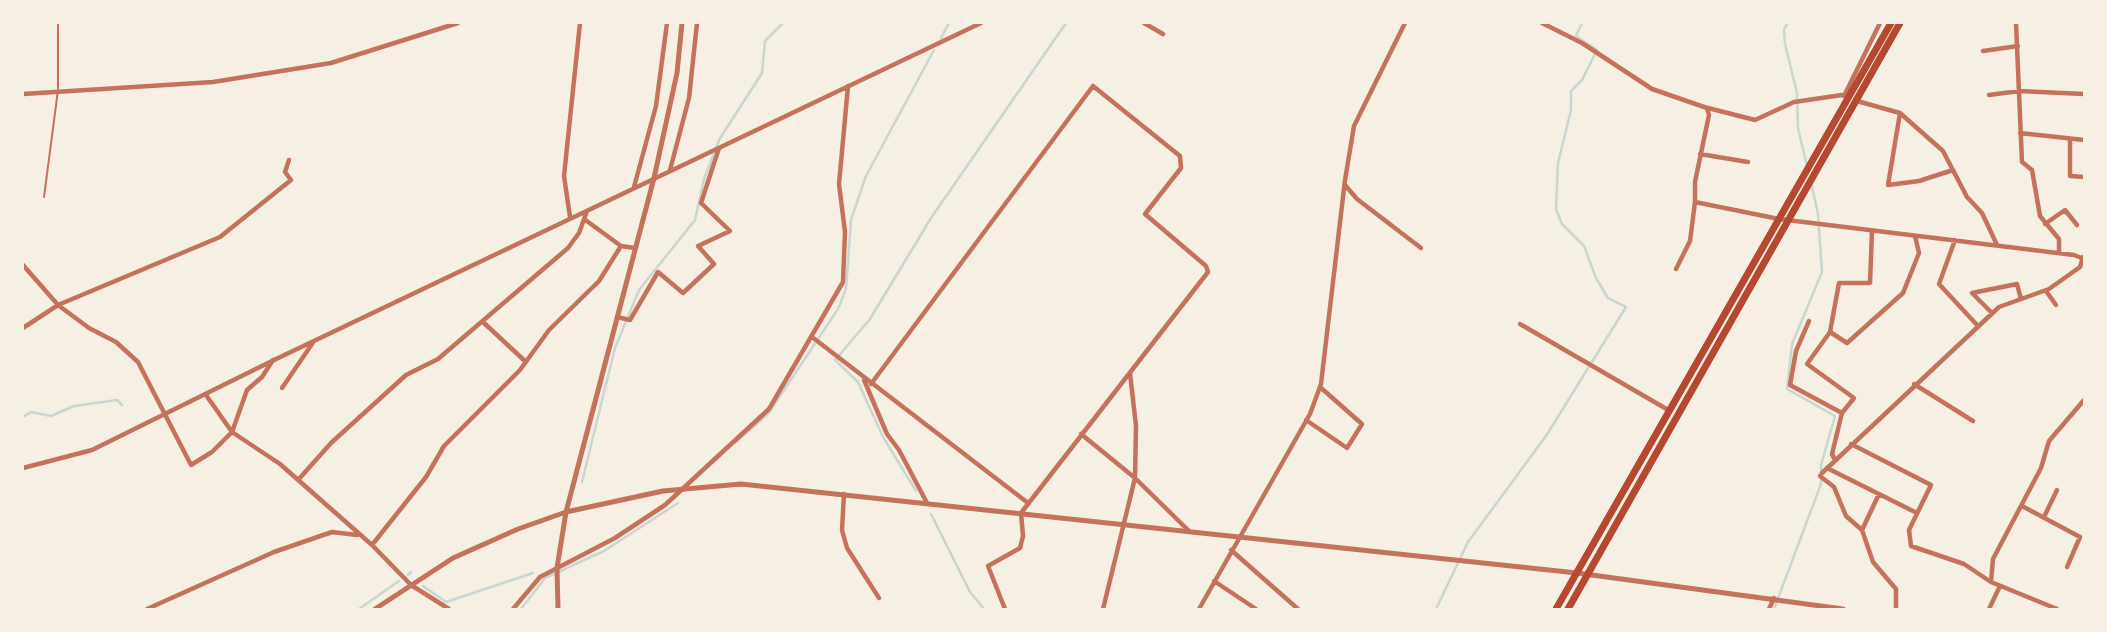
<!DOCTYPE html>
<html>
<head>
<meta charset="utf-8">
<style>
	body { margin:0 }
	#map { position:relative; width:2107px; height:632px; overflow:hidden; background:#f6efe4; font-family:"Titillium Web",sans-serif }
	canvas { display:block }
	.frame { position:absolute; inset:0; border:24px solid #f6efe4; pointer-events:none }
</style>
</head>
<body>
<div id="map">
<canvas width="2107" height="632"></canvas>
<div class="frame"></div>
</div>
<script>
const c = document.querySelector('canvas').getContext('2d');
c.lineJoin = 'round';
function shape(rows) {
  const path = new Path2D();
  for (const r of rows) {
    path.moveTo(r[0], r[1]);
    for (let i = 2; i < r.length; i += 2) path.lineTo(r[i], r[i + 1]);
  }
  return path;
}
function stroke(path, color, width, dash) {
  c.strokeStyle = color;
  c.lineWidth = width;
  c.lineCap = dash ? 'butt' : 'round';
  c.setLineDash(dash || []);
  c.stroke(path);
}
const stream = shape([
	[1788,23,1784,29,1785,44,1797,93,1798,128,1807,166],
	[941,38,949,23],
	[23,417,31,412,51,416,74,406,117,400,122,405],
	[736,442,768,414,838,309,846,289,851,220,866,176,934,50],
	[582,482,615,348,639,290,695,220,704,179,719,140,762,73,765,41,783,23],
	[916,491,883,437,858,382,835,360,870,319,931,218,1066,23],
	[931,514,970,592,984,609],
	[408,575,411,572],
	[423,586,446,602,533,573],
	[359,609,399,581],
	[521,609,545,578,604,551,678,503],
	[1436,609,1468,542,1546,436,1626,307,1608,298,1596,278,1584,246,1562,224,1556,209,1558,163,1571,110,1571,91,1582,80,1597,50,1576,36,1582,23],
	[1774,609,1821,484,1821,465,1835,416,1787,389,1792,344,1822,272,1818,214,1811,182]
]);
const service = shape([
	[44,197,58,90,58,23]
]);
const minor = shape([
	[1144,23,1163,34],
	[1542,23,1582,43,1652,89,1707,108,1709,115,1695,182,1695,202,1779,219,2074,255,2084,259],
	[2016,23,2022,162,2032,170,2040,216,2059,239,2059,253],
	[1983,51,2018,46],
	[23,94,213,82,331,63,458,23],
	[1989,95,2019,91,2084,94],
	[1844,96,1880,23],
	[1857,101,1900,113,1943,151,1967,197,1982,213,1997,245],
	[1708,108,1755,120,1794,102,1842,95],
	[1900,113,1888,185,1919,181,1953,170],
	[2020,133,2084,140],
	[2070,139,2070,176,2084,177],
	[1700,154,1748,162],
	[670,170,689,98,697,23],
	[1345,185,1357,199,1421,248],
	[634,187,656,106,667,23],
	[570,217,564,176,580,23],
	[584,219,621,246],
	[2045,224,2065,210,2077,225],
	[1955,240,1939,284,1978,326],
	[23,265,58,305,89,328,116,342,138,362,191,465,212,452,232,432,247,390,262,377,273,360],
	[1676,269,1690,241,1695,202],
	[2046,291,2056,305],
	[1992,313,1972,293,2017,284,2021,299],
	[617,317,630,320,658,272,683,293,714,264,698,246,730,231,701,203,719,148],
	[1809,321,1796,351,1790,385,1842,413],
	[483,322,526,362],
	[1520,324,1670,411],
	[23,328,58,305,220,237,291,180,285,172,289,160],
	[1830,332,1847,343,1903,293,1919,253,1915,236],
	[812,337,1028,503],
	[864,380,887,434,899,450,927,503],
	[871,384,1093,86,1180,156,1181,168,1145,214,1206,266,1208,272,1021,513,1023,536,1020,548,988,566,1005,609],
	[1914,384,1973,421],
	[282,388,314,341],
	[206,395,232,432,280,464,372,545,411,585,449,609],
	[1306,420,1347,448,1362,424,1320,387],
	[1081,434,1135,478,1190,532],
	[1851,444,1931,485,1909,530,1911,546,1964,564,1991,582],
	[1835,460,1832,454,1842,413,1854,398,1807,364,1830,332,1839,283,1870,283,1872,231],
	[23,468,92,450,274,360,981,23],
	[1827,468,1917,513],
	[1822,473,1999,307,2049,289,2080,267,2083,257],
	[1820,476,1834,487,1846,516,1862,530,1879,494],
	[298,480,331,443,406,375,438,359,568,248,579,233,587,211],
	[844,494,842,530,847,548,879,598],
	[2022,506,2080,537,2067,567],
	[2044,517,2057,490],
	[1862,530,1873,562,1896,589,1896,609],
	[372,545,426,477,444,446,520,370,549,330,599,281,621,246,635,248],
	[1231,550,1298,609],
	[1214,581,1256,609],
	[147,609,274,552,332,532,357,535],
	[513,609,540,577,615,538,665,505,769,409,843,282,845,232,839,184,848,86],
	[1103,609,1135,478,1136,426,1130,373],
	[1199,609,1310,414,1321,384,1345,180,1354,126,1405,23],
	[1769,609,1774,598],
	[1989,609,2000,586],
	[2057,609,1991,582,1993,559,2041,468,2049,441,2084,400]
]);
const tertiary = shape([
	[375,609,453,558,518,529,566,512,663,491,741,484,1577,573,1843,609],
	[558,609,557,568,566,512,654,178,677,73,682,23]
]);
const trunk = shape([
	[1556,609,1891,23],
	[1568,609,1900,23]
]);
stroke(stream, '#c9d6d2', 2.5);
stroke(service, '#c5725c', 2);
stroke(minor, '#c5725c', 4.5);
stroke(tertiary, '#c5725c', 5);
stroke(trunk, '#b5482f', 7);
</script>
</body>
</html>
